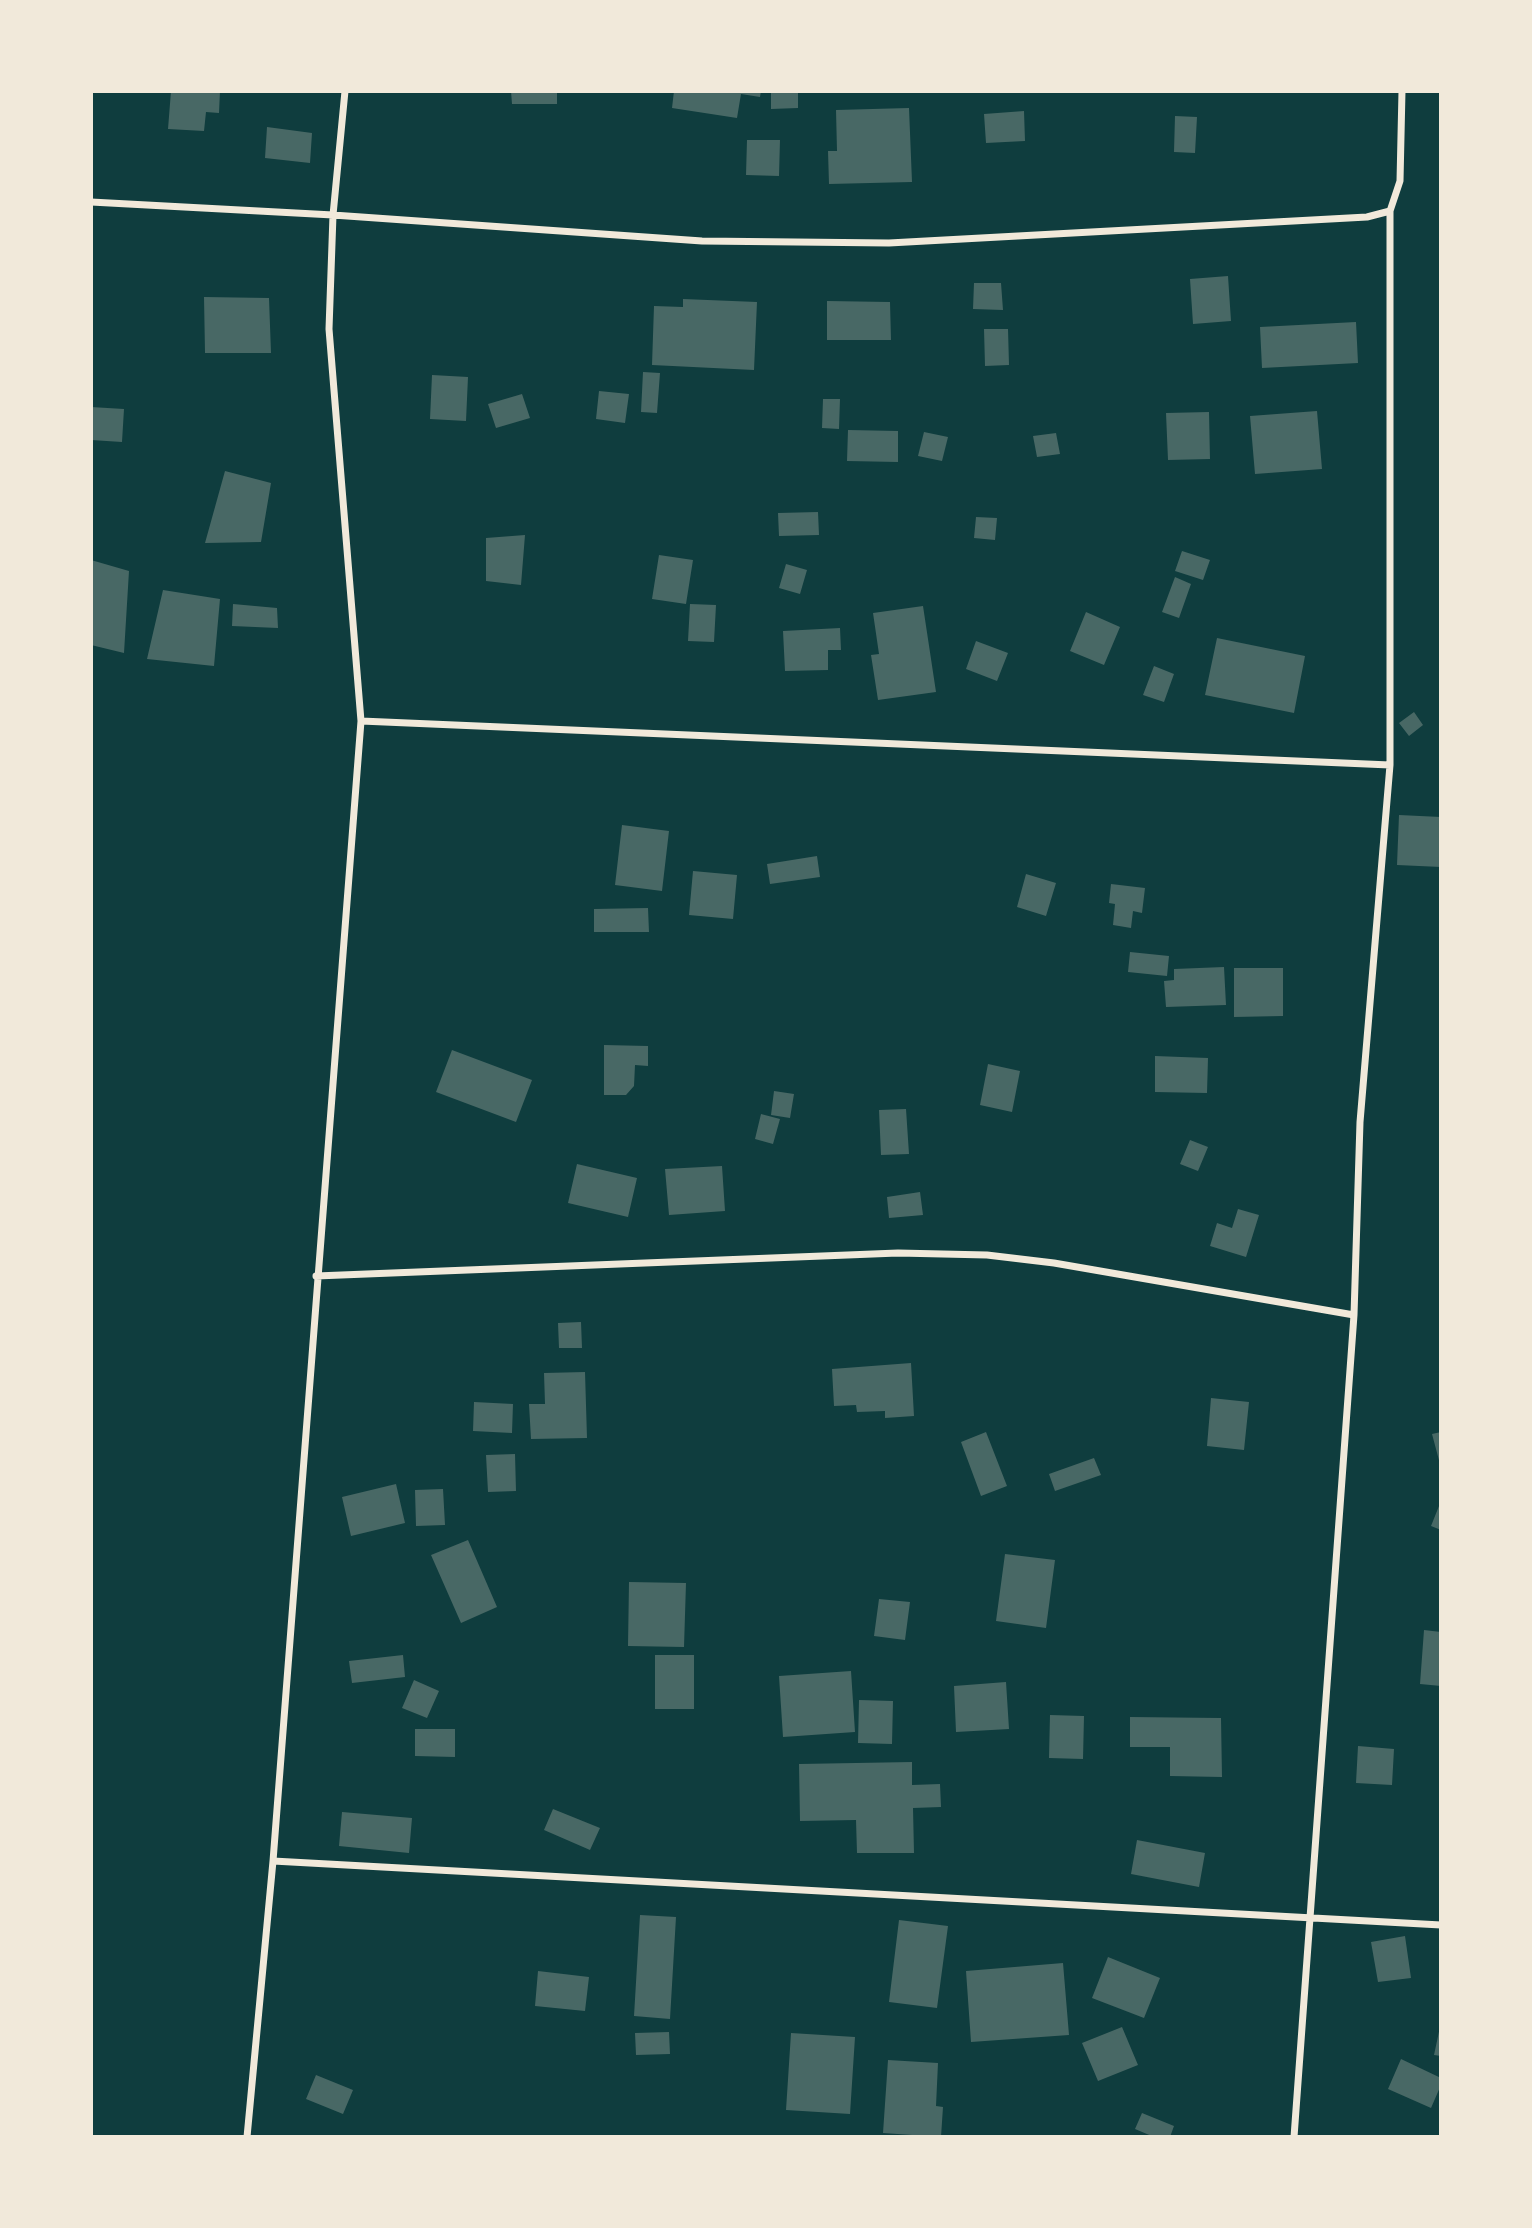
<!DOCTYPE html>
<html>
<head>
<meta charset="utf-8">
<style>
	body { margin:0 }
	#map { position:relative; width:1532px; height:2228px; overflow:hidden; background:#0f3d3e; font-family:"DM Sans",sans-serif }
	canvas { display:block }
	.frame { position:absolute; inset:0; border:93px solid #f1e9da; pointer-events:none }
</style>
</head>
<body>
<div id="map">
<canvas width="1532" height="2228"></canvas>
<div class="frame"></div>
</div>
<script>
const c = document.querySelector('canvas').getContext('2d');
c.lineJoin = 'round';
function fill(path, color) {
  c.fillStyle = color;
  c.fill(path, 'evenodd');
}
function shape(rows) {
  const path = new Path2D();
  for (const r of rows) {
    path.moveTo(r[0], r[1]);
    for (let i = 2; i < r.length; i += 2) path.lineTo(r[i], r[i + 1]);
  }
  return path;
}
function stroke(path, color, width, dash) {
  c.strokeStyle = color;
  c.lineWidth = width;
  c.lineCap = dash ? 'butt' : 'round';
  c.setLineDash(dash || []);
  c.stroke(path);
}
const building = shape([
	[171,91,220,91,219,113,206,112,204,131,168,129],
	[511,91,557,91,557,104,512,104],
	[674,91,761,91,760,97,741,94,737,118,672,108],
	[771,91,798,91,798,108,771,109],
	[909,108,912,182,829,184,828,151,837,151,836,110],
	[1024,111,1025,141,986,143,984,114],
	[1175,116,1197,117,1195,153,1174,152],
	[267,127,312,133,310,163,265,158],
	[747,140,780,140,779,176,746,175],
	[1228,276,1231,321,1193,324,1190,279],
	[974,283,1001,283,1003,310,973,309],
	[204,297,269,298,271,353,205,353],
	[683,299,757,302,754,370,652,365,654,306,683,307],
	[827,301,890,302,891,340,827,340],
	[1356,322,1358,363,1262,368,1260,327],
	[984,329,1008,329,1009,365,985,366],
	[643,372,660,373,657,413,641,412],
	[432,375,468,377,466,421,430,419],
	[599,391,629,394,625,423,596,419],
	[522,394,530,418,496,428,488,404],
	[823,399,840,399,839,429,822,428],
	[91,407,124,409,122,442,91,440],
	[1317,411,1322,469,1255,474,1250,416],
	[1209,412,1210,459,1168,460,1166,413],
	[848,430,898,431,898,462,847,461],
	[924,432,948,437,942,461,918,456],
	[1056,433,1060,454,1037,457,1033,436],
	[225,471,271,483,261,542,205,543],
	[818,512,819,535,779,536,778,513],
	[976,517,997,518,995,540,974,538],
	[525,535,521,585,486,581,486,538],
	[1182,551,1210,560,1203,580,1175,571],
	[659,555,693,560,686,604,652,599],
	[91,560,129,571,124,653,91,645],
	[786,564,807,570,800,594,779,588],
	[1175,577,1191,584,1179,618,1162,612],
	[163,590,220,599,214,666,147,659],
	[233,604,277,608,278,628,232,626],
	[690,604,716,605,714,642,688,641],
	[923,606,936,692,878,700,871,655,879,654,873,613],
	[1086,612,1120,627,1104,665,1070,651],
	[840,628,841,650,828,650,828,670,785,671,783,631],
	[1217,638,1305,656,1294,713,1205,695],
	[976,641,1008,653,997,681,966,669],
	[1154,666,1174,674,1164,702,1143,695],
	[1414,712,1423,725,1409,736,1399,723],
	[1399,815,1441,817,1441,867,1397,865],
	[622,825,669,831,662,891,615,885],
	[817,856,820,877,770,884,767,864],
	[693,871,737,875,733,919,689,915],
	[1026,874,1056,883,1046,916,1017,907],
	[1111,884,1145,888,1142,913,1133,911,1131,928,1113,925,1115,904,1109,903],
	[648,908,649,932,594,932,594,909],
	[1130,952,1169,956,1167,976,1128,972],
	[1224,967,1226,1005,1166,1007,1164,981,1174,980,1174,969],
	[1234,968,1283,968,1283,1016,1234,1017],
	[604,1045,648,1046,648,1066,635,1065,634,1086,626,1095,604,1095],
	[452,1050,532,1080,516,1122,436,1092],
	[1155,1056,1208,1058,1207,1093,1155,1092],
	[988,1064,1020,1071,1012,1112,980,1105],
	[774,1091,794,1094,790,1118,771,1115],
	[906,1109,909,1154,881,1155,879,1110],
	[761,1114,780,1119,773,1144,755,1139],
	[1190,1140,1208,1147,1198,1171,1180,1164],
	[577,1164,637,1178,628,1217,568,1203],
	[722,1166,725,1211,669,1215,665,1169],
	[920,1192,923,1215,889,1218,887,1197],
	[1238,1209,1259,1215,1246,1257,1210,1246,1217,1223,1232,1228],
	[581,1322,582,1348,559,1348,558,1323],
	[911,1363,914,1416,885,1418,885,1411,857,1412,856,1405,834,1406,832,1369],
	[585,1372,587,1438,531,1439,529,1404,545,1404,544,1373],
	[1211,1398,1249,1402,1244,1450,1207,1446],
	[474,1402,513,1404,512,1433,473,1431],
	[986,1432,1007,1486,981,1496,961,1442],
	[1441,1432,1441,1464,1440,1464,1432,1434],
	[515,1454,516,1491,488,1492,486,1455],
	[1094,1458,1101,1475,1055,1491,1049,1474],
	[396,1484,405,1523,351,1536,342,1497],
	[443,1489,445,1525,416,1526,415,1490],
	[1441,1501,1441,1530,1431,1526],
	[468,1540,497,1607,461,1623,431,1555],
	[1005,1554,1055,1560,1046,1628,996,1621],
	[629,1582,686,1583,684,1647,628,1646],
	[879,1599,910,1602,905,1640,874,1636],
	[1424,1630,1441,1632,1441,1686,1420,1684],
	[403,1655,405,1677,352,1683,349,1661],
	[655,1655,694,1655,694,1709,655,1709],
	[851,1671,855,1732,783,1737,779,1676],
	[414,1680,439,1691,427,1718,402,1708],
	[1006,1682,1009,1729,956,1732,954,1686],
	[859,1700,893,1701,892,1744,858,1743],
	[1050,1715,1084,1716,1083,1759,1049,1758],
	[1130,1717,1221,1718,1222,1777,1170,1776,1170,1747,1130,1747],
	[415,1729,455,1729,455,1757,415,1756],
	[1358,1746,1394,1749,1392,1785,1356,1783],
	[912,1762,912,1785,940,1784,941,1807,913,1808,914,1853,857,1853,856,1820,800,1821,799,1764],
	[553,1809,600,1828,590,1850,544,1830],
	[342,1812,412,1818,409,1853,339,1846],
	[1137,1840,1205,1853,1199,1887,1131,1874],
	[640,1915,676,1917,670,2019,634,2016],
	[899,1920,948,1926,937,2008,889,2002],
	[1405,1936,1411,1978,1378,1982,1371,1942],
	[1108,1957,1160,1978,1144,2018,1092,1998],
	[1063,1963,1069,2035,971,2042,966,1971],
	[538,1971,589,1977,585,2011,535,2006],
	[1122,2027,1138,2065,1098,2081,1082,2043],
	[1440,2027,1441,2027,1441,2056,1434,2055],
	[669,2032,670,2054,636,2055,635,2033],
	[791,2033,855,2037,850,2114,786,2110],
	[1401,2059,1441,2078,1441,2085,1431,2108,1388,2089],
	[888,2060,938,2063,936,2106,943,2107,941,2137,883,2133],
	[316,2075,353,2090,343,2114,306,2099],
	[1142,2113,1174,2126,1170,2137,1154,2137,1135,2129]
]);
const minor = shape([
	[91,202,333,215,702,241,889,243,1367,217,1390,211,1400,181,1402,91],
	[361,721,1390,765],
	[316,1276,898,1253,987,1255,1054,1263,1354,1315],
	[273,1861,1441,1925],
	[247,2137,273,1861,361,721,329,329,333,215,345,91],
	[1294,2137,1354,1315,1360,1122,1390,765,1390,211]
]);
fill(building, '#486865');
stroke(minor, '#f1e9da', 7);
</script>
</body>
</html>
